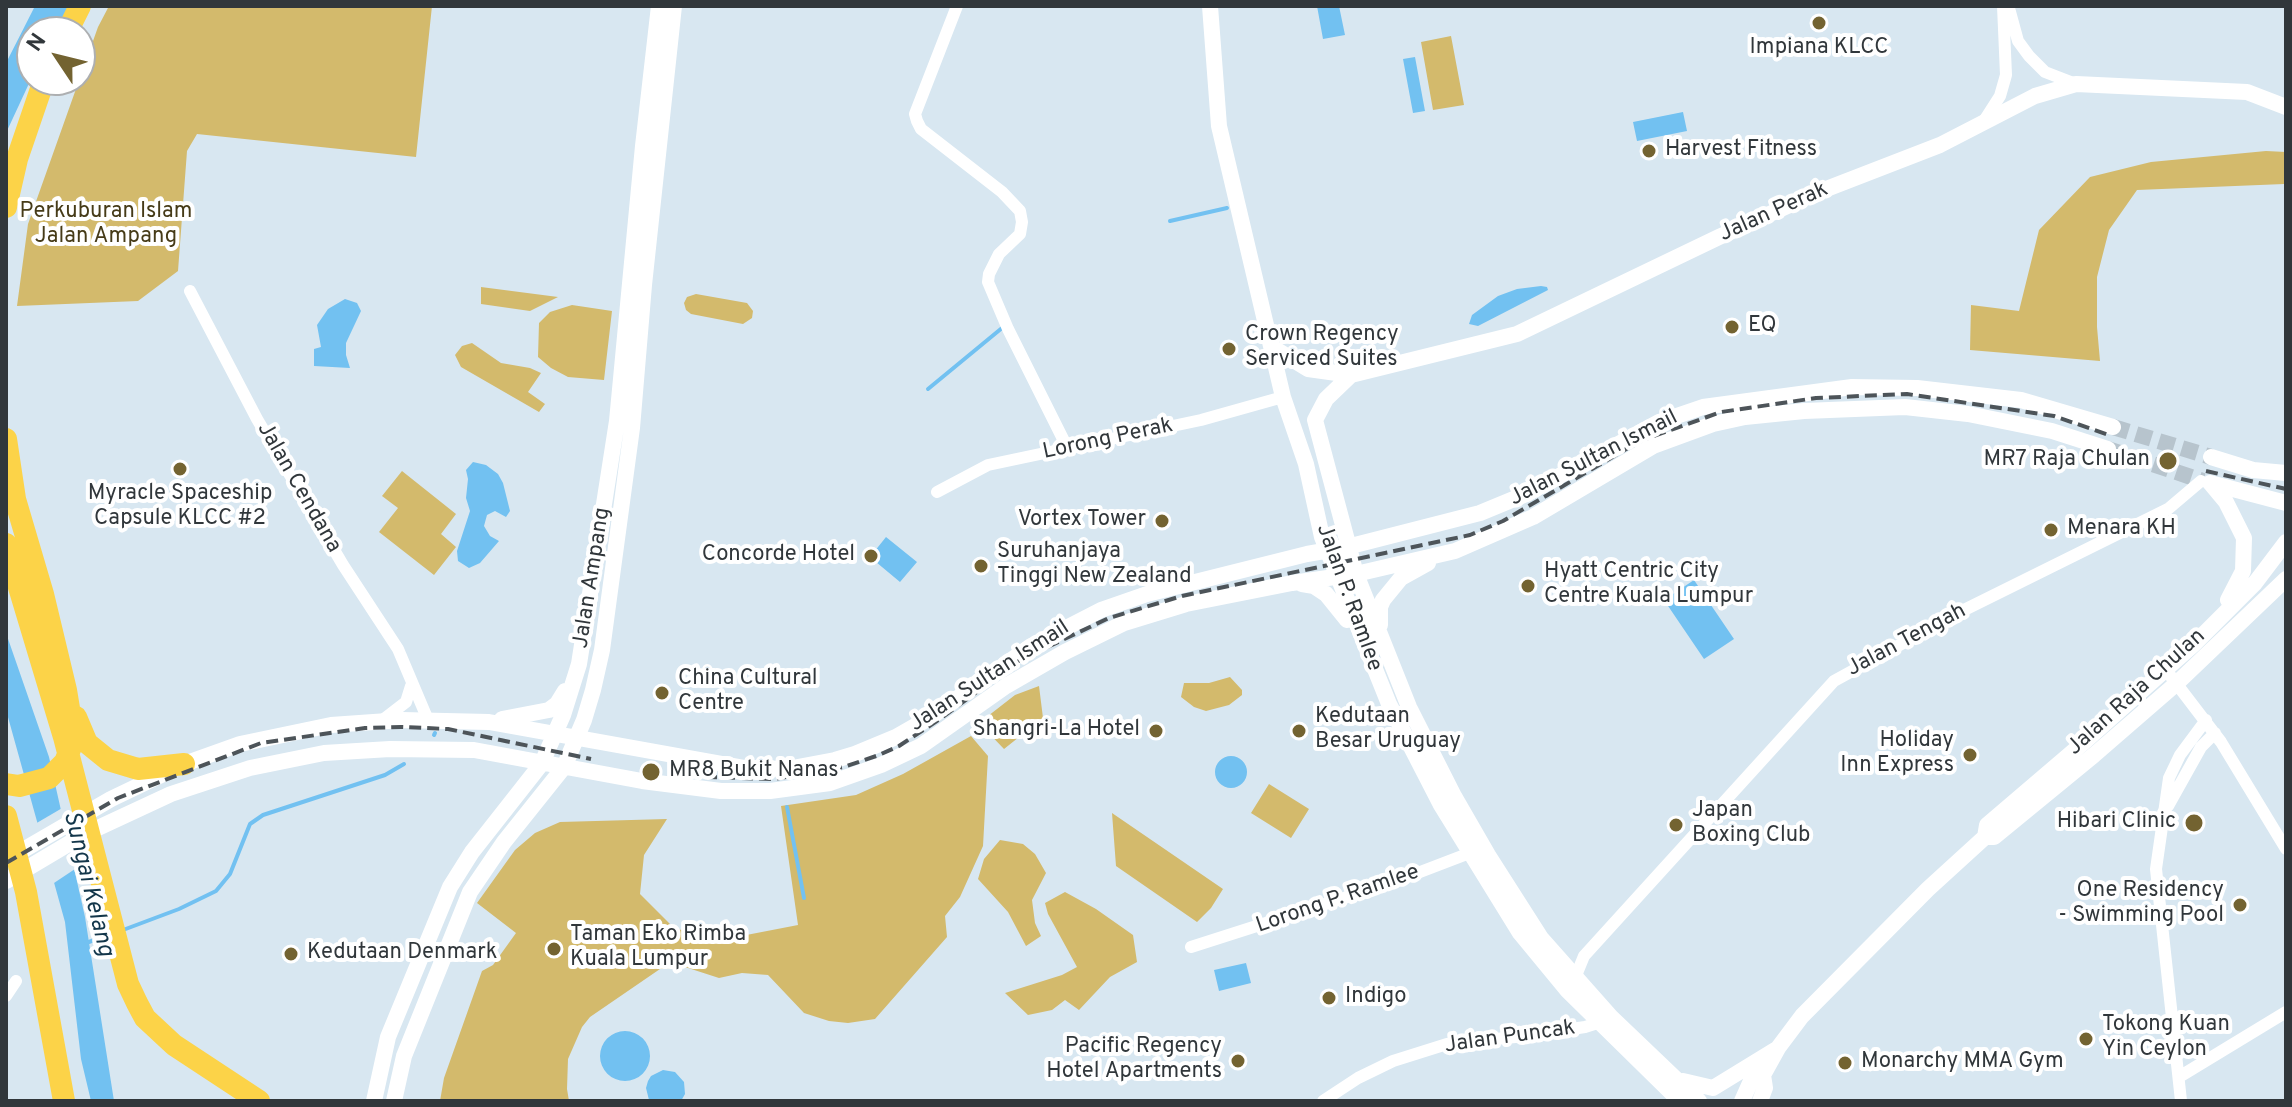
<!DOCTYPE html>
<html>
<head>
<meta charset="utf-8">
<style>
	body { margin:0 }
	#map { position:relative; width:2292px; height:1107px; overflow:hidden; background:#d8e7f1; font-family:Overpass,sans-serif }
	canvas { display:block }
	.frame { position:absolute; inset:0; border:8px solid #31373b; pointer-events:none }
	.north { position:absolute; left:16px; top:16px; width:80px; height:80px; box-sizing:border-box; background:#fff; border:2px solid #adafb1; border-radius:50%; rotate:305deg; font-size:22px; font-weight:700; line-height:32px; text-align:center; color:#31373b }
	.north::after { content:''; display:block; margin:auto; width:28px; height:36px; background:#736331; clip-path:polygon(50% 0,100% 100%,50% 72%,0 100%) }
</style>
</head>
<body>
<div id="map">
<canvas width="2292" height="1107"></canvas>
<div class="frame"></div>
<div class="north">N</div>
</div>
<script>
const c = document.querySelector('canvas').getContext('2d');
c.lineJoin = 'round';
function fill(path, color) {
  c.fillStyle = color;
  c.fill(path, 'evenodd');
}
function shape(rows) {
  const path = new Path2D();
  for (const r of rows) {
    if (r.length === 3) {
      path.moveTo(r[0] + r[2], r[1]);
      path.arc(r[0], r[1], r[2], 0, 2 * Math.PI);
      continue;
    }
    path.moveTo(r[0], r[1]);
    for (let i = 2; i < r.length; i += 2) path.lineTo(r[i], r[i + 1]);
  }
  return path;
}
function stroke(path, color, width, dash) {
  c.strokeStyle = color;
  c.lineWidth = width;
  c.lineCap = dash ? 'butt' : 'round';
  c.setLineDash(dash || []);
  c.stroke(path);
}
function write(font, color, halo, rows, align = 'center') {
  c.font = font + ' Overpass,sans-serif';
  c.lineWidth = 8;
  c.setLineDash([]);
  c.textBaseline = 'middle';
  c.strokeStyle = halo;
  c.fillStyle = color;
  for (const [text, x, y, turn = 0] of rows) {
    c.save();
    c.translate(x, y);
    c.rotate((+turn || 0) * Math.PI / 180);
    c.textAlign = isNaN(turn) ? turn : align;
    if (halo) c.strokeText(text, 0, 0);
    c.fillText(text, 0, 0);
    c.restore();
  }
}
const green = shape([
	[109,6,432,6,416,157,197,134,187,151,178,271,138,301,17,306,28,224,98,27],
	[1451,36,1464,105,1433,110,1421,42],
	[2266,151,2286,152,2286,179,2284,184,2137,190,2109,230,2097,277,2097,327,2100,361,1970,350,1971,305,2019,311,2039,230,2090,177,2151,162],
	[481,287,558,297,530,311,481,304],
	[696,294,747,303,753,311,752,318,743,324,691,314,686,310,684,303,687,297],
	[572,305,612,311,604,380,568,377,551,368,538,357,539,323,550,312],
	[472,343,501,363,530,368,541,373,528,392,545,404,539,412,461,367,455,355,462,346],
	[402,471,456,514,441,534,456,547,434,575,379,532,398,508,382,496],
	[1230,677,1242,690,1242,695,1229,705,1206,711,1194,707,1181,697,1184,683,1209,683],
	[1039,686,1043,718,1004,749,979,723,1015,695],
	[971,736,988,756,983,846,960,897,945,916,947,937,875,1019,848,1023,829,1021,804,1013,768,975,742,973,719,978,685,967,660,969,590,1017,582,1027,568,1059,567,1089,569,1101,440,1101,444,1078,482,971,493,965,516,933,477,903,515,850,535,833,560,822,667,819,644,855,640,894,675,929,736,937,798,925,781,806,856,795,903,774],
	[1269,784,1309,809,1291,838,1251,813],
	[1112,813,1223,889,1211,908,1197,922,1116,866],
	[1000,840,1023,844,1035,854,1046,873,1032,900,1035,923,1041,936,1026,946,1008,912,978,879,984,859],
	[1065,892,1096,909,1133,935,1137,962,1110,977,1079,1010,1065,1000,1052,1010,1028,1015,1005,993,1062,975,1077,967,1048,914,1045,903]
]);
const water = shape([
	[35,6,69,6,55,32,32,32,32,77,6,133,6,63],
	[1317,6,1339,6,1345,35,1323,39],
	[1415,57,1425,111,1413,113,1403,59],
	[1683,112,1687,131,1637,141,1633,122],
	[1541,286,1547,287,1548,290,1478,326,1469,324,1472,315,1498,296,1517,289],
	[345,299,357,303,361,311,346,343,346,355,350,368,314,366,314,349,321,347,317,325,328,309],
	[473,462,486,465,498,474,503,483,510,511,506,517,495,511,487,515,484,526,490,536,499,541,480,563,469,568,458,561,457,551,470,511,466,498,468,479,466,470],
	[886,537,917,562,900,582,870,557],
	[1694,580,1734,639,1704,659,1664,600],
	[6,633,49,757,85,917,114,1101,91,1101,81,1059,65,922,6,710],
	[1231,772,16],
	[1246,963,1251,983,1219,991,1214,970],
	[625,1056,25],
	[663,1070,675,1072,684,1082,685,1094,681,1101,649,1100,646,1088,648,1081,651,1076]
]);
const pier = shape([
	[64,807,78,867,51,885,35,824]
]);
const stream = shape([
	[1170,221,1227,208],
	[928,389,1002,328],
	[434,735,435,733],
	[787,807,804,898],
	[123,930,179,909,216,891,230,874,250,824,263,815,385,775,404,764],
	[86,943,108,935]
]);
const secondaryTunnel = shape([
	[2113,427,2211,457],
	[2108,449,2203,481]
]);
const street = shape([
	[957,6,915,114,917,121,921,129,1002,192,1020,211,1022,222,1020,234,999,254,989,274,988,282,1008,329,1068,449],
	[2009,8,2018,41,2029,56,2045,72,2076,84],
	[1984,121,2000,96,2006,75,2003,6],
	[190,291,257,419,343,565,398,649,428,720],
	[937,492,988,465,1201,420,1283,397],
	[2166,670,2221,742,2286,849],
	[384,719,406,702,411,686],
	[2168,806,2201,747,2215,733],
	[1191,947,1394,882,1475,851],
	[1575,978,1584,956,1834,681,1958,613,2168,509,2201,481],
	[6,996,16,981],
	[2179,1077,2286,1012],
	[1323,1101,1358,1078,1393,1061,1447,1044,1525,1036,1585,1027,1604,1021],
	[2181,1101,2156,869,2169,778,2180,755,2206,720]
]);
const secondary = shape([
	[1210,6,1219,126,1283,397,1306,464,1322,537,1389,704,1441,805,1520,933,1567,990,1680,1101],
	[1272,347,1308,369,1351,375,1517,334,1719,237,1816,193,1940,145,2035,96,2076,84,2247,92,2286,107],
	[1351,375,1326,399,1315,420,1356,574,1409,707,1454,796,1488,855,1541,938,1611,1017,1699,1101],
	[2211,457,2253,470,2286,473],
	[2210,483,2286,503],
	[2211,484,2226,502,2244,538,2243,571,2228,600],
	[1302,584,1314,586,1326,594,1347,620],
	[1380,625,1380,607,1383,600,1401,578,1428,563],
	[502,719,549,710,557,704,565,691],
	[1985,837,1987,825,2083,743,2193,645,2255,583,2286,542],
	[6,860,111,799,184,764,240,744,331,725,402,720,489,722,745,768,787,769,835,760,855,754,896,737,931,717,1031,646,1101,610,1147,594,1307,554,1347,547,1480,513,1526,494,1659,422,1703,407,1852,387,1917,388,2021,400,2113,427],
	[6,881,85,834,171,794,250,768,324,753,390,749,474,750,642,781,721,791,770,791,830,783,881,765,921,746,1006,686,1065,652,1124,623,1186,604,1292,583,1356,574,1455,551,1533,517,1653,446,1713,424,1745,417,1804,411,1905,407,1968,414,2052,431,2108,449],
	[1683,1081,1713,1088,1775,1050],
	[374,1101,388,1037,450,887,472,852,542,763,563,715,579,664,617,421,643,146,659,6],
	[394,1101,404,1056,470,892,504,842,564,767,584,720,593,690,602,650,632,428,644,285,674,6],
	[1742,1101,1750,1083,1763,1075,1778,1048,1802,1016,1928,889,1985,837,1994,837,2094,755,2177,683,2286,579],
	[1760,1101,1765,1088,1763,1075]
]);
const highway = shape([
	[67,32,80,6],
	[6,207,17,159,44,80],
	[6,439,15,499,43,594,66,690,74,739,65,762,49,778,19,786,6,784],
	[6,544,64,737,128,984,137,1003,145,1018,174,1045,259,1101],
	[76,717,87,743,108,760,138,769,184,764],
	[6,816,26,892,64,1101]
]);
const rail = shape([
	[2206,471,2286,489],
	[705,777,774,779,844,767,879,755,899,746,940,719,1020,660,1109,618,1182,596,1470,535,1503,521,1640,441,1721,412,1816,398,1907,394,2054,416,2109,435],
	[6,863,118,798,261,743,365,728,401,727,448,729,591,759]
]);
const markers = [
	[1819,23,8,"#736331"],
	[1649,151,8,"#736331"],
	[1732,327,8,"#736331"],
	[1229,349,8,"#736331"],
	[2168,461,10,"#736331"],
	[180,469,8,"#736331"],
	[1162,521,8,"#736331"],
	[2051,530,8,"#736331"],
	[871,556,8,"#736331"],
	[981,566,8,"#736331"],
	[1528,586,8,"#736331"],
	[662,693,8,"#736331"],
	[1156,731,8,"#736331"],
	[1299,731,8,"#736331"],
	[1970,755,8,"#736331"],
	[651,772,10,"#736331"],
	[2194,823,10,"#736331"],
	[1676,825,8,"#736331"],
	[2240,905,8,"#736331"],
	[554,949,8,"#736331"],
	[291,954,8,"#736331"],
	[1329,998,8,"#736331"],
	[2086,1039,8,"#736331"],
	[1238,1061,8,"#736331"],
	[1845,1063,8,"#736331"]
];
const poiNames = [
	["Impiana KLCC",1819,49,"center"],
	["Harvest Fitness",1665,151],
	["EQ",1748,327],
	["Crown Regency",1245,336],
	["Serviced Suites",1245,361],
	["MR7 Raja Chulan",2150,461,"right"],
	["Myracle Spaceship",180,495,"center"],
	["Capsule KLCC #2",180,520,"center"],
	["Vortex Tower",1146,521,"right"],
	["Menara KH",2067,530],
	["Suruhanjaya",997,553],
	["Tinggi New Zealand",997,578],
	["Concorde Hotel",855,556,"right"],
	["Hyatt Centric City",1544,573],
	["Centre Kuala Lumpur",1544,598],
	["China Cultural",678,680],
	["Centre",678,705],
	["Kedutaan",1315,718],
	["Besar Uruguay",1315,743],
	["Shangri-La Hotel",1140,731,"right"],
	["Holiday",1954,742,"right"],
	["Inn Express",1954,767,"right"],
	["MR8 Bukit Nanas",669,772],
	["Japan",1692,812],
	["Boxing Club",1692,837],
	["Hibari Clinic",2176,823,"right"],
	["One Residency",2224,892,"right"],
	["- Swimming Pool",2224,917,"right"],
	["Taman Eko Rimba",570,936],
	["Kuala Lumpur",570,961],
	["Kedutaan Denmark",307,954],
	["Indigo",1345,998],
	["Tokong Kuan",2102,1026],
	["Yin Ceylon",2102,1051],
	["Pacific Regency",1222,1048,"right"],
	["Hotel Apartments",1222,1073,"right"],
	["Monarchy MMA Gym",1861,1063]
];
const parkNames = [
	["Perkuburan Islam",106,213],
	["Jalan Ampang",106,238]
];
const streetNames = [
	["Jalan Perak",1774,213,-24],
	["Lorong Perak",1108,440,-12],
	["Jalan Sultan Ismail",1594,459,-27],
	["Jalan Cendana",298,488,60],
	["Jalan Ampang",593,578,-81],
	["Jalan P. Ramlee",1348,598,70],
	["Jalan Tengah",1907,641,-28],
	["Jalan Sultan Ismail",990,677,-33],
	["Jalan Raja Chulan",2137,693,-42],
	["Lorong P. Ramlee",1338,900,-19],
	["Jalan Puncak",1510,1038,-8]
];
const waterNames = [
	["Sungai Kelang",87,884,76]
];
fill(green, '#d3ba6c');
fill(water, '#72c1f1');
fill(pier, '#d8e7f1');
stroke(stream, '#72c1f1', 4);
stroke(secondaryTunnel, '#b7c4cd', 16, [16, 8]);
stroke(street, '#fff', 12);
stroke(secondary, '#fff', 16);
stroke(highway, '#fcd348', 22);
stroke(rail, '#4d5459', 4, [12, 6]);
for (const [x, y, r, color] of markers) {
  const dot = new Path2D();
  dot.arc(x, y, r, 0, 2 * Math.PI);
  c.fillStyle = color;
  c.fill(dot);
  stroke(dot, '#fff', 3);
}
write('22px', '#31373b', '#fff', poiNames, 'left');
write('22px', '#463b18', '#fff', parkNames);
write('22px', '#31373b', '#fff', streetNames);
write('italic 24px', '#13364a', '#fff', waterNames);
</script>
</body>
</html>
